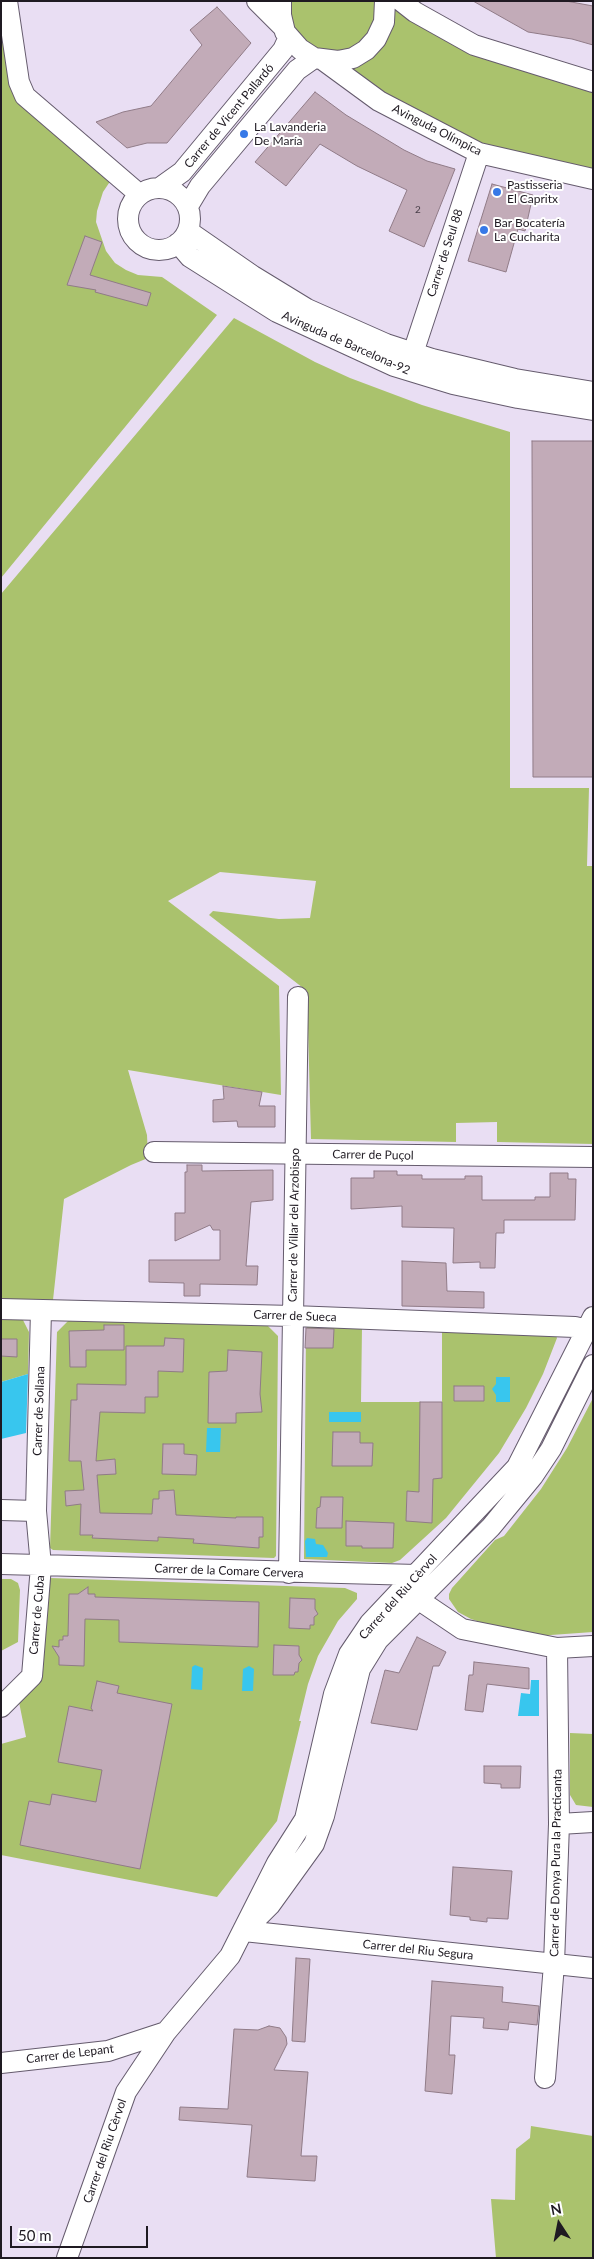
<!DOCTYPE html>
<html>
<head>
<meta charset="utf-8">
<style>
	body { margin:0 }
	#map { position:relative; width:594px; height:2259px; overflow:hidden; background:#e9def3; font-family:Lato,sans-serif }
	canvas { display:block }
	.frame { position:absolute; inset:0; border:2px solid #1f1a22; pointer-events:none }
	.north { position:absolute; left:534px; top:2199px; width:50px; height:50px; -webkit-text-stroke:4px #fff; paint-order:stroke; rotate:349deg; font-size:14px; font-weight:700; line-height:20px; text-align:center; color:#1f1a22 }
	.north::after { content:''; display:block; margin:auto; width:18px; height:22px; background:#1f1a22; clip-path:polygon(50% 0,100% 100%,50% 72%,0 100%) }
	.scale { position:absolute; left:10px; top:2226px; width:138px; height:22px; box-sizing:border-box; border:2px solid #1f1a22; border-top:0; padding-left:6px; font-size:15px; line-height:18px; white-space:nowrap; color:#1f1a22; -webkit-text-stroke:4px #fff; paint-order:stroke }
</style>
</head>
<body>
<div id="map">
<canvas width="594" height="2259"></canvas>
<div class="frame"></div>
<div class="north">N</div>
<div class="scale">50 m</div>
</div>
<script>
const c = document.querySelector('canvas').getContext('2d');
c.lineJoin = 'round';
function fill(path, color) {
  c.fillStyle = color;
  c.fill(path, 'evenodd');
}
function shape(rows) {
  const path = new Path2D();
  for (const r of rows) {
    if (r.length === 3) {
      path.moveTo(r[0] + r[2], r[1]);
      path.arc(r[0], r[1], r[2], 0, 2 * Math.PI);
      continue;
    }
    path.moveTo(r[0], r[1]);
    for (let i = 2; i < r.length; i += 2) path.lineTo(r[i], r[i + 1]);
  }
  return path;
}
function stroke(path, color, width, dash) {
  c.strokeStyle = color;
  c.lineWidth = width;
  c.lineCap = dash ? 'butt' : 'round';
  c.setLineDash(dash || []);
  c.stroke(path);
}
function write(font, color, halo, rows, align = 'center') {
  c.font = font + ' Lato,sans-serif';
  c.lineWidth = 4;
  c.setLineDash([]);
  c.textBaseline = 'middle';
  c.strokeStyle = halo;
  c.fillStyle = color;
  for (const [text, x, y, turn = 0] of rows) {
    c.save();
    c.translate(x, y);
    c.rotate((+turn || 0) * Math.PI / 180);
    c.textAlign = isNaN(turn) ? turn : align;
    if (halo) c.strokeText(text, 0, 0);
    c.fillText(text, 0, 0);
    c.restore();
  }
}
const green = shape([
	[284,1,408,1,474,45,593,82,593,179,431,129,289,37],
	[1,39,4,40,12,91,111,180,103,192,97,211,96,222,106,251,115,263,126,270,138,275,162,277,217,315,1,578],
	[234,318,315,362,350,378,422,405,510,432,510,788,589,788,587,866,593,866,593,1144,497,1142,497,1122,456,1123,456,1142,311,1139,307,991,209,915,213,911,279,919,310,918,316,881,220,872,168,901,279,986,281,1095,128,1070,147,1135,148,1158,131,1165,64,1199,53,1300,1,1299,1,594],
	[1,1319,23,1320,29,1332,28,1374,1,1382],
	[68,1321,267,1325,278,1336,276,1556,274,1558,53,1550,50,1548,57,1332],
	[307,1327,362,1327,361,1402,442,1402,442,1329,555,1334,557,1338,543,1374,526,1408,499,1453,446,1518,400,1560,392,1563,304,1559,306,1330],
	[593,1398,593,1632,537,1636,507,1631,471,1619,458,1612,449,1599,449,1594,452,1588,495,1540,504,1536,541,1489,567,1448],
	[50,1578,345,1588,357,1593,357,1599,338,1621,318,1656,308,1684,299,1721,301,1721,277,1821,217,1897,1,1855,1,1744,26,1737,19,1702,40,1680,43,1671,47,1580],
	[1,1579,11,1579,18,1583,20,1590,18,1642,1,1651],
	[570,1733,593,1734,593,1807,576,1805,570,1795],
	[531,2126,593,2136,593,2258,496,2258,491,2199,515,2200,516,2149,530,2138]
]);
const water = shape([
	[28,1374,26,1433,1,1439,1,1382],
	[496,1377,510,1377,510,1402,496,1402,496,1395,492,1389,496,1384],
	[329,1412,361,1412,361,1422,329,1422],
	[207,1428,221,1428,220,1452,206,1452],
	[307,1538,315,1539,316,1544,323,1545,328,1553,327,1557,306,1557,305,1541],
	[195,1665,203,1668,202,1690,191,1689,192,1667],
	[249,1666,254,1669,253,1691,242,1691,243,1669],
	[531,1680,539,1680,539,1716,518,1716,521,1693,530,1694]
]);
const building = shape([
	[473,1,566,1,593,6,593,45,572,39,528,32,473,1],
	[217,7,251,43,167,143,147,143,127,148,96,122,123,112,151,106,202,45,190,30,217,7],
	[315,92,346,115,404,150,427,161,455,169,424,247,389,231,407,190,357,166,320,144,286,186,255,162,315,92],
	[492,184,533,195,525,231,518,229,506,272,468,261,492,184],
	[85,236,102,242,90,275,151,293,147,306,95,292,96,290,67,285,85,236],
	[532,441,593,441,593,777,533,777,532,441],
	[223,1086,262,1092,259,1106,275,1106,275,1127,238,1127,237,1121,213,1122,213,1100,224,1099,223,1086],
	[187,1165,202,1165,202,1171,273,1170,273,1200,251,1202,246,1266,258,1266,257,1285,200,1284,200,1296,184,1296,184,1283,149,1282,149,1260,220,1260,220,1230,213,1230,210,1225,175,1241,175,1213,185,1213,185,1172,187,1172,187,1165],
	[374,1171,397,1171,397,1175,422,1175,422,1179,465,1179,465,1176,482,1176,482,1200,535,1200,535,1197,550,1197,550,1173,568,1173,568,1179,576,1179,575,1220,504,1220,504,1233,496,1233,495,1268,480,1268,480,1262,453,1263,454,1228,402,1227,402,1206,351,1209,351,1178,374,1178,374,1171],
	[402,1261,446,1263,447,1291,484,1292,484,1308,402,1306,402,1261],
	[104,1325,124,1325,124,1350,86,1350,86,1367,70,1367,69,1331,104,1330,104,1325],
	[306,1328,334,1329,333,1348,305,1348,306,1328],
	[165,1338,184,1339,183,1372,158,1371,158,1397,145,1397,145,1413,100,1412,96,1461,115,1459,116,1474,97,1475,100,1513,152,1514,153,1499,159,1499,159,1491,174,1490,176,1515,236,1518,236,1517,263,1517,263,1537,259,1537,259,1548,193,1543,194,1539,158,1537,158,1541,92,1538,93,1535,80,1535,81,1504,66,1506,65,1491,84,1490,81,1461,69,1461,71,1400,77,1400,77,1384,126,1385,126,1346,164,1346,165,1338],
	[1,1339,17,1339,17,1357,1,1356,1,1339],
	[228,1350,262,1352,260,1394,262,1412,236,1413,236,1423,208,1423,209,1372,227,1371,228,1350],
	[454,1386,484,1386,484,1401,454,1401,454,1386],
	[420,1402,442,1402,442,1478,433,1479,432,1523,406,1521,407,1491,419,1492,420,1402],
	[333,1432,360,1432,360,1443,373,1443,372,1466,332,1466,333,1432],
	[163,1444,184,1444,184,1454,197,1455,196,1475,162,1474,163,1444],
	[321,1497,343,1497,342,1528,316,1528,317,1508,320,1507,321,1497],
	[346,1521,394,1523,393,1548,362,1548,362,1546,346,1546,346,1521],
	[88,1587,88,1594,95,1594,95,1597,259,1602,258,1647,119,1642,119,1620,85,1619,84,1666,59,1665,59,1657,52,1646,59,1647,59,1640,63,1640,63,1636,68,1636,69,1594,78,1594,88,1587],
	[290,1598,315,1599,315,1609,318,1614,314,1617,314,1625,310,1625,310,1629,289,1628,290,1598],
	[417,1637,446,1652,439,1666,433,1666,417,1730,371,1723,385,1670,399,1673,417,1637],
	[274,1645,299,1646,299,1655,302,1660,299,1663,298,1672,295,1672,294,1675,273,1675,274,1645],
	[474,1662,529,1668,529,1689,487,1684,483,1712,465,1710,469,1675,473,1675,474,1662],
	[97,1681,119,1686,117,1693,172,1704,140,1869,20,1845,29,1801,50,1805,52,1794,96,1802,102,1770,58,1762,69,1706,93,1711,91,1708,97,1681],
	[484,1766,521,1766,520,1788,501,1788,501,1784,484,1783,484,1766],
	[453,1867,512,1871,508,1919,487,1918,487,1922,470,1920,470,1917,450,1915,453,1867],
	[296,1958,310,1959,305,2042,292,2041,296,1958],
	[432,1981,503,1987,502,2002,539,2006,537,2025,509,2022,508,2030,483,2028,484,2018,451,2016,449,2055,455,2055,452,2094,425,2091,432,1981],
	[269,2026,280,2028,286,2037,287,2044,274,2070,308,2072,301,2156,317,2156,315,2181,247,2177,252,2125,179,2120,180,2107,228,2109,234,2029,258,2030,269,2026]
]);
const minor = shape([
	[7,1,19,82,25,96,139,194],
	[257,1,283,27],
	[281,1,281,15,285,32,300,49,314,58,338,61,353,58,366,50,376,39,384,22,385,1],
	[401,1,415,12,474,45,593,82],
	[323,60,379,101,479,153,593,179],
	[161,187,182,172,283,50,289,37],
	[159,219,31],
	[188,206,200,186,297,70,314,58],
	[188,231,253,276,307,309,386,344,432,359,515,379,593,392],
	[178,243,190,257,277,312,394,366,453,384,518,398,593,410],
	[413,353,479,153],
	[154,1152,593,1157],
	[1,1309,293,1316,575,1327,588,1330],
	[1,1510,36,1511],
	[1,1564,417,1575],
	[289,1573,298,997],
	[419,1600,462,1629,557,1648,593,1646],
	[1,1707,32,1676,41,1566,36,1511,41,1310],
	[559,1824,593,1822],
	[258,1917,270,1905,314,1844,324,1816,360,1669,378,1640,491,1527,533,1476,551,1449,593,1365],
	[244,1931,593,1968],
	[1,2063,108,2051,166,2032],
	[545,2078,554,1964,559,1824,557,1648],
	[67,2258,126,2092,166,2032,230,1956,277,1863,305,1819,334,1694,349,1654,370,1623,517,1467,593,1317]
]);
const markers = [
	[244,134,5,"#3779e7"],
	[497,192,5,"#3779e7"],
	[484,230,5,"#3779e7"]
];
const numberNames = [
	["2",418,210]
];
const streetNames = [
	["Carrer de Vicent Pallardó",229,116,-50],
	["Avinguda Olímpica",437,130,27],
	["Carrer de Seul 88",445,253,-72],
	["Avinguda de Barcelona-92",346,343,24],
	["Carrer de Puçol",373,1155,1],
	["Carrer de Villar del Arzobispo",294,1225,-89],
	["Carrer de Sueca",295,1316,2],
	["Carrer de Sollana",39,1411,-88],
	["Carrer de la Comare Cervera",229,1571,2],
	["Carrer del Riu Cèrvol",398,1597,-48],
	["Carrer de Cuba",37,1615,-85],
	["Carrer de Donya Pura la Practicanta",556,1863,-89],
	["Carrer del Riu Segura",418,1950,6],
	["Carrer de Lepant",70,2054,-7],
	["Carrer del Riu Cèrvol",105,2151,-71]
];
const poiNames = [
	["La Lavanderia",254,127],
	["De María",254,141],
	["Pastisseria",507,185],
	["El Capritx",507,199],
	["Bar Bocatería",494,223],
	["La Cucharita",494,237]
];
fill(green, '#aac26d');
fill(water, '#38c6ee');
fill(building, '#c2abb8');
stroke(building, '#907b87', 1);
stroke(minor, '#655b6d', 22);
stroke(minor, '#fff', 20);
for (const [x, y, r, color] of markers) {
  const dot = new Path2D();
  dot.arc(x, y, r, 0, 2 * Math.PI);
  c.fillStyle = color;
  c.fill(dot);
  stroke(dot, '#fff', 2);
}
write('10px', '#483e48', null, numberNames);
write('12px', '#1f1a22', '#fff', streetNames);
write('12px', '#1f1a22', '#fff', poiNames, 'left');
</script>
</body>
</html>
